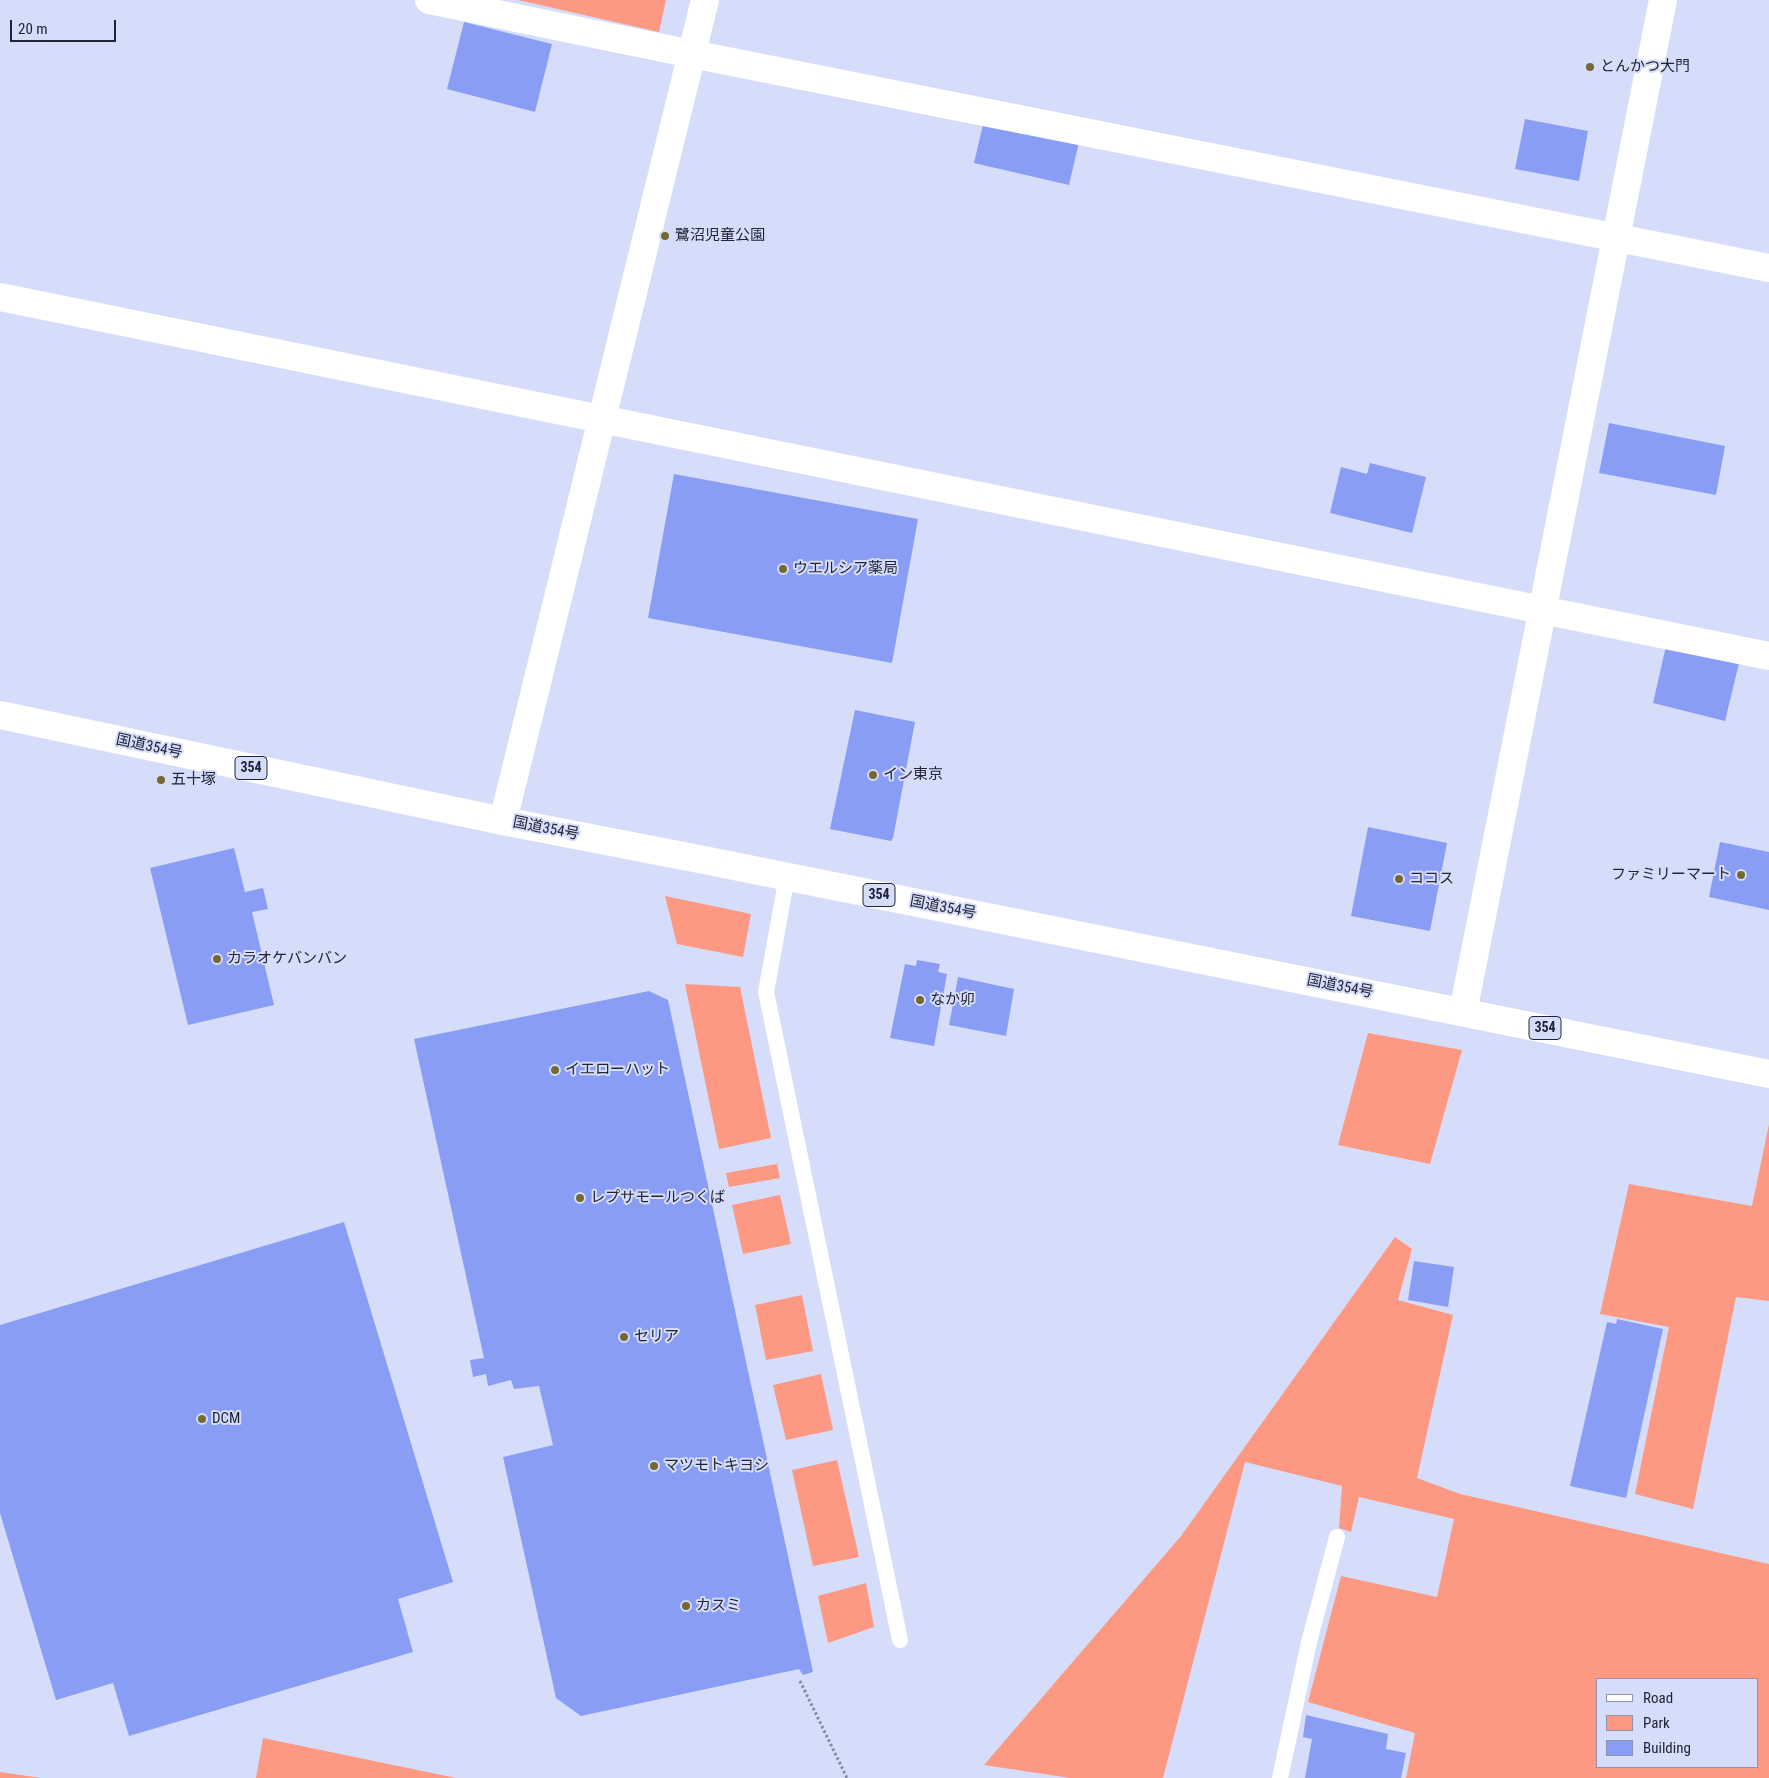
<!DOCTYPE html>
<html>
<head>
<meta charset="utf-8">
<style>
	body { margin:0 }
	#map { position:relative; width:1769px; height:1778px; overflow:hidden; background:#d5ddfa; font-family:"Roboto Condensed",sans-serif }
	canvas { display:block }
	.legend { position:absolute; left:1596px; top:1678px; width:162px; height:90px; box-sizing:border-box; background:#d5ddfa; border:1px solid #8d93ac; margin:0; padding:6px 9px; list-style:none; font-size:15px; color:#202436 }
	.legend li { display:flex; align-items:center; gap:10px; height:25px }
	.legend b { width:25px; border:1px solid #8d93ac }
	.scale { position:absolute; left:10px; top:20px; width:106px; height:22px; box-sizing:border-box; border:2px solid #202436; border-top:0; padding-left:6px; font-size:15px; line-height:18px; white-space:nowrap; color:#202436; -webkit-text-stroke:4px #d5ddfa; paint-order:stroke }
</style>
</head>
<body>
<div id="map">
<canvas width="1769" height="1778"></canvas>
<ul class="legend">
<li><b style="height:6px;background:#fff"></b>Road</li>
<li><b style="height:14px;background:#fd9982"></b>Park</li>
<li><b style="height:14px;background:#8a9df5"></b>Building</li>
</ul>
<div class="scale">20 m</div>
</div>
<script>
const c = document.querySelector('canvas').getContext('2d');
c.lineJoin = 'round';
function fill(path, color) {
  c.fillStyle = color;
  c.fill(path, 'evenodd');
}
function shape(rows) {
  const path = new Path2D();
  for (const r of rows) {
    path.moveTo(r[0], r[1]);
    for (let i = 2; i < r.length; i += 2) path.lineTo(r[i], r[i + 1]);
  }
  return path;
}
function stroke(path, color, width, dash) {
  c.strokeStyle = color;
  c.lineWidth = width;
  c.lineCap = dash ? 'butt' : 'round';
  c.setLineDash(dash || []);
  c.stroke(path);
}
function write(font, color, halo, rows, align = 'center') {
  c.font = font + ' "Roboto Condensed","Noto Sans JP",sans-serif';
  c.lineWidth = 4;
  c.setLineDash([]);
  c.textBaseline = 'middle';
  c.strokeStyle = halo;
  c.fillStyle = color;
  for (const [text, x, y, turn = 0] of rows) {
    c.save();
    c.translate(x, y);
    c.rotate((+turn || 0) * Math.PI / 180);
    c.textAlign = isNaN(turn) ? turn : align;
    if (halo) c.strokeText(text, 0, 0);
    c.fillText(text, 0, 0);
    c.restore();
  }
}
const green = shape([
	[518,0,666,0,659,32],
	[665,896,751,914,743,957,677,944],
	[685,984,740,987,771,1138,719,1149],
	[1368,1033,1462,1050,1430,1164,1338,1145],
	[1769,1124,1769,1301,1736,1297,1693,1509,1635,1494,1669,1327,1600,1314,1629,1184,1752,1206],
	[777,1164,780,1178,729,1187,726,1173],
	[780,1195,791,1244,743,1254,732,1205],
	[1395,1237,1412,1249,1398,1300,1453,1315,1417,1478,1460,1494,1769,1564,1769,1778,1406,1778,1415,1733,1308,1702,1341,1576,1437,1597,1454,1519,1359,1497,1351,1532,1339,1528,1342,1486,1245,1462,1163,1778,1070,1778,984,1765,1181,1536],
	[1598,1679,1758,1679,1758,1767,1598,1767],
	[802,1295,813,1351,766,1360,755,1305],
	[821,1374,833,1430,786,1440,773,1385],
	[837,1460,859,1557,813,1566,792,1470],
	[866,1583,874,1627,828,1643,818,1596],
	[263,1738,456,1778,256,1778],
	[0,1772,41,1778,0,1778]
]);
const building = shape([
	[464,22,552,44,535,112,447,89],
	[1525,119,1588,131,1579,181,1515,169],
	[984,120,1079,142,1069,185,974,163],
	[1609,423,1725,446,1716,495,1599,473],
	[1370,463,1426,477,1412,533,1330,513,1341,467,1367,474],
	[674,474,918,519,892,663,648,618],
	[1666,646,1739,663,1725,721,1653,703],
	[855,710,915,722,893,838,891,841,830,829],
	[1368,827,1447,843,1430,931,1351,916],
	[1720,842,1769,852,1769,910,1709,897],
	[234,848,245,892,263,888,268,909,252,912,274,1005,188,1025,150,868],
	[917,960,940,964,938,972,947,974,934,1046,890,1038,905,964,916,966],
	[958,977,1014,989,1006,1036,949,1025],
	[649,991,668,1000,813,1672,803,1675,799,1669,581,1716,556,1698,503,1457,553,1445,539,1386,514,1389,511,1380,488,1386,486,1374,473,1377,470,1360,484,1358,414,1039],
	[344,1222,453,1582,398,1599,413,1652,129,1736,113,1683,56,1700,0,1513,0,1325],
	[1414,1261,1454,1267,1448,1307,1408,1300],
	[1617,1319,1663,1329,1626,1498,1570,1486,1607,1322,1616,1324],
	[1306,1715,1388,1734,1386,1749,1406,1753,1401,1778,1305,1778,1312,1739,1303,1737]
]);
const path = shape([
	[800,1681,847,1778]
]);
const lane = shape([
	[787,876,766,992,900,1640],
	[1280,1778,1309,1642,1337,1537]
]);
const street = shape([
	[429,0,692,54,1769,268],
	[0,297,1769,656],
	[503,821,705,0]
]);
const secondary = shape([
	[1463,1012,1663,0]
]);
const highway = shape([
	[0,715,503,821,704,860,1769,1074]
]);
const markers = [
	[1590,67,5,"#766835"],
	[665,236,5,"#766835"],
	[783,569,5,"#766835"],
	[873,775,5,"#766835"],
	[161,780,5,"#766835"],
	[1741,875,5,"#766835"],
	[1399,879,5,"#766835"],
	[217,959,5,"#766835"],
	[920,1000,5,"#766835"],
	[555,1070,5,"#766835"],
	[580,1198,5,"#766835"],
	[624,1337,5,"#766835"],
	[202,1419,5,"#766835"],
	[654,1466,5,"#766835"],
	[686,1606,5,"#766835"]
];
const shields = [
	[251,768,32],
	[879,895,32],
	[1545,1028,32]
];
const shieldNames = [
	["354",251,768],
	["354",879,895],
	["354",1545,1028]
];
const poiNames = [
	["とんかつ大門",1600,67],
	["鷺沼児童公園",675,236],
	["ウエルシア薬局",793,569],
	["イン東京",883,775],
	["五十塚",171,780],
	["ファミリーマート",1731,875,"right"],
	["ココス",1409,879],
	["カラオケバンバン",227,959],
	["なか卯",930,1000],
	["イエローハット",565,1070],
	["レプサモールつくば",590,1198],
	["セリア",634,1337],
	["DCM",212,1419],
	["マツモトキヨシ",664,1466],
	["カスミ",696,1606]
];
const streetNames = [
	["国道354号",149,747,12],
	["国道354号",546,829,11],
	["国道354号",943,908,11],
	["国道354号",1340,987,11]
];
fill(green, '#fd9982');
fill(building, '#8a9df5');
stroke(path, '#848aa2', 3, [2.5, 2.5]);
stroke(lane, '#fff', 16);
stroke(street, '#fff', 28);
stroke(secondary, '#fff', 28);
stroke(highway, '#fff', 28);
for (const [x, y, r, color] of markers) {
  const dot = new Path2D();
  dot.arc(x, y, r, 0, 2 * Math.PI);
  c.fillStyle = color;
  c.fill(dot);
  stroke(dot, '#d5ddfa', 2);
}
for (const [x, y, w] of shields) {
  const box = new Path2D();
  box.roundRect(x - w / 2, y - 11.5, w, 23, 4);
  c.fillStyle = '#d5ddfa';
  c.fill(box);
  stroke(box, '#202436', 1);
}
write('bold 14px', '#202436', null, shieldNames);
write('15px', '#202436', '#d5ddfa', poiNames, 'left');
write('15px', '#202436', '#d5ddfa', streetNames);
</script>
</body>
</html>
